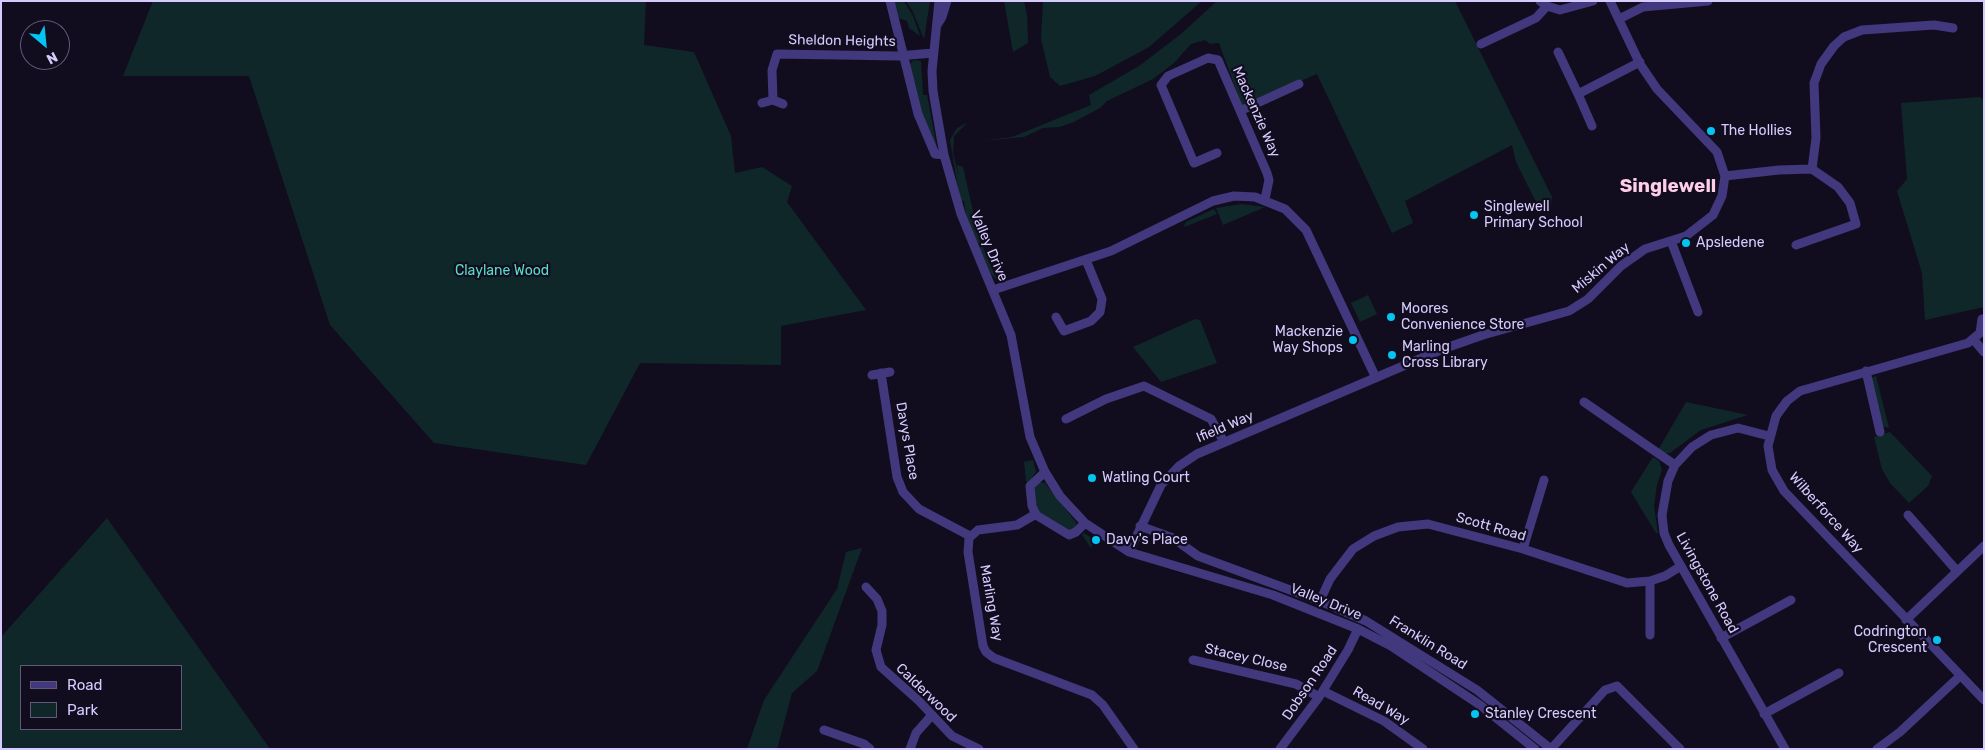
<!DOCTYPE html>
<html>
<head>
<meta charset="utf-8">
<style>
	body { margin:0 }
	#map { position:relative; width:1985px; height:750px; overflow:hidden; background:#110d1f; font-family:Rubik,sans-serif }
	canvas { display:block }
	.frame { position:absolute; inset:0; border:2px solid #d6cbfe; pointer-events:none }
	.legend { position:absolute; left:20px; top:665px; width:162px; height:65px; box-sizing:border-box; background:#110d1f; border:1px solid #605978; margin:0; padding:6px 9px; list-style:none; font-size:15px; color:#d6cbfe }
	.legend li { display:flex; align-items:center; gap:10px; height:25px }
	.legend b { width:25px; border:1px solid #605978 }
	.north { position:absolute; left:20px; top:20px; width:50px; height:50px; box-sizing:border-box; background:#110d1f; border:1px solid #605978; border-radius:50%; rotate:152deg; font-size:14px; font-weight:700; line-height:20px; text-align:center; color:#d6cbfe }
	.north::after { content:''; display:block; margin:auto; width:18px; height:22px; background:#04c4f1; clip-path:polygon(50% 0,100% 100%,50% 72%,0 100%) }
</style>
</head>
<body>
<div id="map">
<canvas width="1985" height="750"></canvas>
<div class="frame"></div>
<ul class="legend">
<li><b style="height:6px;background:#41387d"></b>Road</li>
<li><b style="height:14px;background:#102729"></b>Park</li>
</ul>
<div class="north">N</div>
</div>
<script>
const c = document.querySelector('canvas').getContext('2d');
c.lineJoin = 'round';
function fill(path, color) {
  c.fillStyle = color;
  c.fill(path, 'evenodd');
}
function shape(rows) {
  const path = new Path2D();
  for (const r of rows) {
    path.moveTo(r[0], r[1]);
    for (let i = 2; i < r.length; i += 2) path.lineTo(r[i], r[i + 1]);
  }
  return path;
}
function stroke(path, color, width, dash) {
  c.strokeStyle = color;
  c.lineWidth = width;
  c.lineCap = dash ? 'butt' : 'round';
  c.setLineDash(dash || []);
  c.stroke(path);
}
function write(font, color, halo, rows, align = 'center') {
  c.font = font + ' Rubik,sans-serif';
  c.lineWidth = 4.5;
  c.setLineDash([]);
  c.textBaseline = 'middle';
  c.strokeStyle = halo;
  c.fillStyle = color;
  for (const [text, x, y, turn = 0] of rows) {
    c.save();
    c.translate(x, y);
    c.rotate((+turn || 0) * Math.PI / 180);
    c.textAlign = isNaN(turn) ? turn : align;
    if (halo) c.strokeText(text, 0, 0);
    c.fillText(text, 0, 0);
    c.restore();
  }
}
const green = shape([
	[153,1,646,1,644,45,694,52,731,136,735,173,762,167,792,186,787,202,866,310,781,326,781,365,640,363,586,465,434,443,330,325,249,76,123,76],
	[894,1,904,1,913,16,920,36,909,28,907,21,899,18],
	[906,1,930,1,924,39,913,12],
	[1004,1,1024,1,1027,15,1028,43,1013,52],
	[1043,1,1202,1,1149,47,1095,76,1060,86,1050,77,1041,39],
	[1217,1,1455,1,1552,197,1551,206,1542,208,1535,200,1516,162,1512,145,1405,201,1413,223,1392,233,1317,74,1242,106,1219,43,1210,44,1205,40,1191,44,1174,63,1153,79,1107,101,1100,108,1074,122,1060,127,1043,128,1024,137,982,141,1012,137,1091,105,1089,95,1139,66,1181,34],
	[914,60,921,61,923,95,927,95,937,148,916,101,910,64],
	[1980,97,1984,101,1984,307,1925,320,1922,273,1897,191,1907,179,1901,103],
	[967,123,954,136,953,153,959,177,957,165,963,167,979,238,997,280,990,273,966,215,964,201,961,201,959,194,950,140,957,128],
	[1241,204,1265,207,1223,225,1216,208],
	[1214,209,1217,214,1184,227,1186,222],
	[1368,295,1377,314,1360,322,1351,303],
	[1195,319,1200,320,1217,363,1161,382,1133,347],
	[1876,376,1889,428,1888,428,1883,426,1870,378],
	[1686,402,1748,415,1701,430,1670,453,1664,453,1658,450],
	[1890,432,1932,476,1928,486,1909,503,1890,483,1882,469,1874,437],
	[1653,457,1659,461,1662,470,1657,485,1654,506,1658,533,1656,533,1631,492],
	[1033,460,1036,472,1028,483,1026,481,1024,462],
	[1039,482,1045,483,1075,521,1077,525,1070,532,1038,512,1033,490],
	[107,518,270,749,1,749,1,637],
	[21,666,181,666,181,729,21,729],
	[1084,533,1095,540,1091,548,1082,535],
	[862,548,817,671,792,693,777,749,747,749,764,700,837,589,846,552]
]);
const minor = shape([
	[890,1,918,114,935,154,944,155],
	[939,1,932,71,933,91,944,155,961,214,1011,335,1030,437,1045,472,1060,496,1085,523,1129,552,1273,595,1358,629,1391,646,1480,705,1535,749],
	[1540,1,1547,6,1560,10,1593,1],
	[1619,19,1643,7,1708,1],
	[937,25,942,17,947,1],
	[1481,44,1536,18,1547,6],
	[1558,52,1578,94],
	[762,103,773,100],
	[783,104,773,100,772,70,777,54,898,56,933,53],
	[1240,111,1299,84],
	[1592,126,1578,94,1640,62],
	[1217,153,1194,163,1161,85,1168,76,1208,58,1218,60,1267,173,1269,180,1265,199],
	[1812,169,1816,138,1814,83,1821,64,1834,46,1844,37,1862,30,1934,25,1953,28],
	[1725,176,1779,170,1812,169,1838,187,1850,203,1856,224,1796,245],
	[1671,241,1698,312],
	[993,290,1111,251,1213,201,1234,196,1255,197,1285,209,1306,230,1376,378],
	[1056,317,1064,331,1091,321,1100,312,1102,299,1086,260],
	[1982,319,1980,333,1968,343,1800,391,1787,401,1776,416,1768,446,1772,470,1784,491,1984,700],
	[1974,340,1984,352],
	[1866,371,1880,432],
	[881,373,897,477,903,492,919,509,970,536],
	[872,375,890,372],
	[1584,402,1675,465],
	[1066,419,1106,399,1144,386,1211,419,1224,442],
	[1769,436,1738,428,1711,435,1692,447,1675,465,1668,481,1662,515,1664,533,1669,545,1785,749],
	[1045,472,1030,486,1032,506,1036,515,1069,535,1076,532,1085,523],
	[1036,514,1017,525,978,530,969,538,968,552,983,646,986,652,994,658,1092,695,1103,705,1134,749],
	[1908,515,1957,571],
	[1140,526,1173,538,1198,556,1320,601,1366,621,1477,690,1551,749],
	[1523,549,1544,480],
	[1129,552,1161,485,1179,466,1197,454,1443,349,1483,335,1569,311,1588,299,1621,266,1645,249,1686,236,1713,215,1722,196,1725,176,1717,152,1657,89,1640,64,1610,1],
	[866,587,877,599,882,611,882,625,876,650,881,667,919,701,952,736,979,749],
	[1320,601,1330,579,1353,549,1374,536,1398,527,1428,524,1523,549,1627,583,1650,581,1665,576,1681,566],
	[1906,620,1984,546],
	[1650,635,1650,581],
	[1721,638,1791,600],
	[1193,660,1296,684,1319,697],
	[1323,691,1384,721,1423,749],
	[1764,714,1839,673],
	[824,730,864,744,870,749],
	[910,749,916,733,932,715],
	[1280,749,1319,697,1348,650,1358,629],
	[1551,749,1605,690,1617,686,1680,749],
	[1877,749,1900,732,1960,676]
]);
const markers = [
	[1711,131,5,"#04c4f1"],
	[1474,215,5,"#04c4f1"],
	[1686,243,5,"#04c4f1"],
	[1391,317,5,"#04c4f1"],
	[1353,340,5,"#04c4f1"],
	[1392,355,5,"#04c4f1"],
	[1092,478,5,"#04c4f1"],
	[1096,540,5,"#04c4f1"],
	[1937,640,5,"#04c4f1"],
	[1475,714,5,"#04c4f1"]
];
const streetNames = [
	["Sheldon Heights",842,41,1],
	["Mackenzie Way",1256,112,66],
	["Valley Drive",989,246,67],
	["Miskin Way",1601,268,-40],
	["Ifield Way",1225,427,-23],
	["Davys Place",907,441,80],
	["Wilberforce Way",1826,513,48],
	["Scott Road",1491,527,16],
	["Livingstone Road",1707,583,61],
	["Valley Drive",1326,602,22],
	["Marling Way",991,603,80],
	["Franklin Road",1428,643,32],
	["Stacey Close",1246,658,13],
	["Dobson Road",1310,683,-56],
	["Calderwood",926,693,44],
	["Read Way",1381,706,30]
];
const poiNames = [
	["The Hollies",1721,131],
	["Singlewell",1484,207],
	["Primary School",1484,223],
	["Apsledene",1696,243],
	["Moores",1401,309],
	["Convenience Store",1401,325],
	["Mackenzie",1343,332,"right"],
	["Way Shops",1343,348,"right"],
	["Marling",1402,347],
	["Cross Library",1402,363],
	["Watling Court",1102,478],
	["Davy's Place",1106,540],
	["Codrington",1927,632,"right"],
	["Crescent",1927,648,"right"],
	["Stanley Crescent",1485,714]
];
const parkNames = [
	["Claylane Wood",502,271]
];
const districtNames = [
	["Singlewell",1668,187]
];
fill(green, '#102729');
stroke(minor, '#41387d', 9);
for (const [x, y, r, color] of markers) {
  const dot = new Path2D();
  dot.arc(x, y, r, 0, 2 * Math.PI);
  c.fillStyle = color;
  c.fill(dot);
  stroke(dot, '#110d1f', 2);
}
write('14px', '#d6cbfe', '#110d1f', streetNames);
write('14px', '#d6cbfe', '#110d1f', poiNames, 'left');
write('14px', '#59dcc8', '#110d1f', parkNames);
write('bold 19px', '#fecde8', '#110d1f', districtNames);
</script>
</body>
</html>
